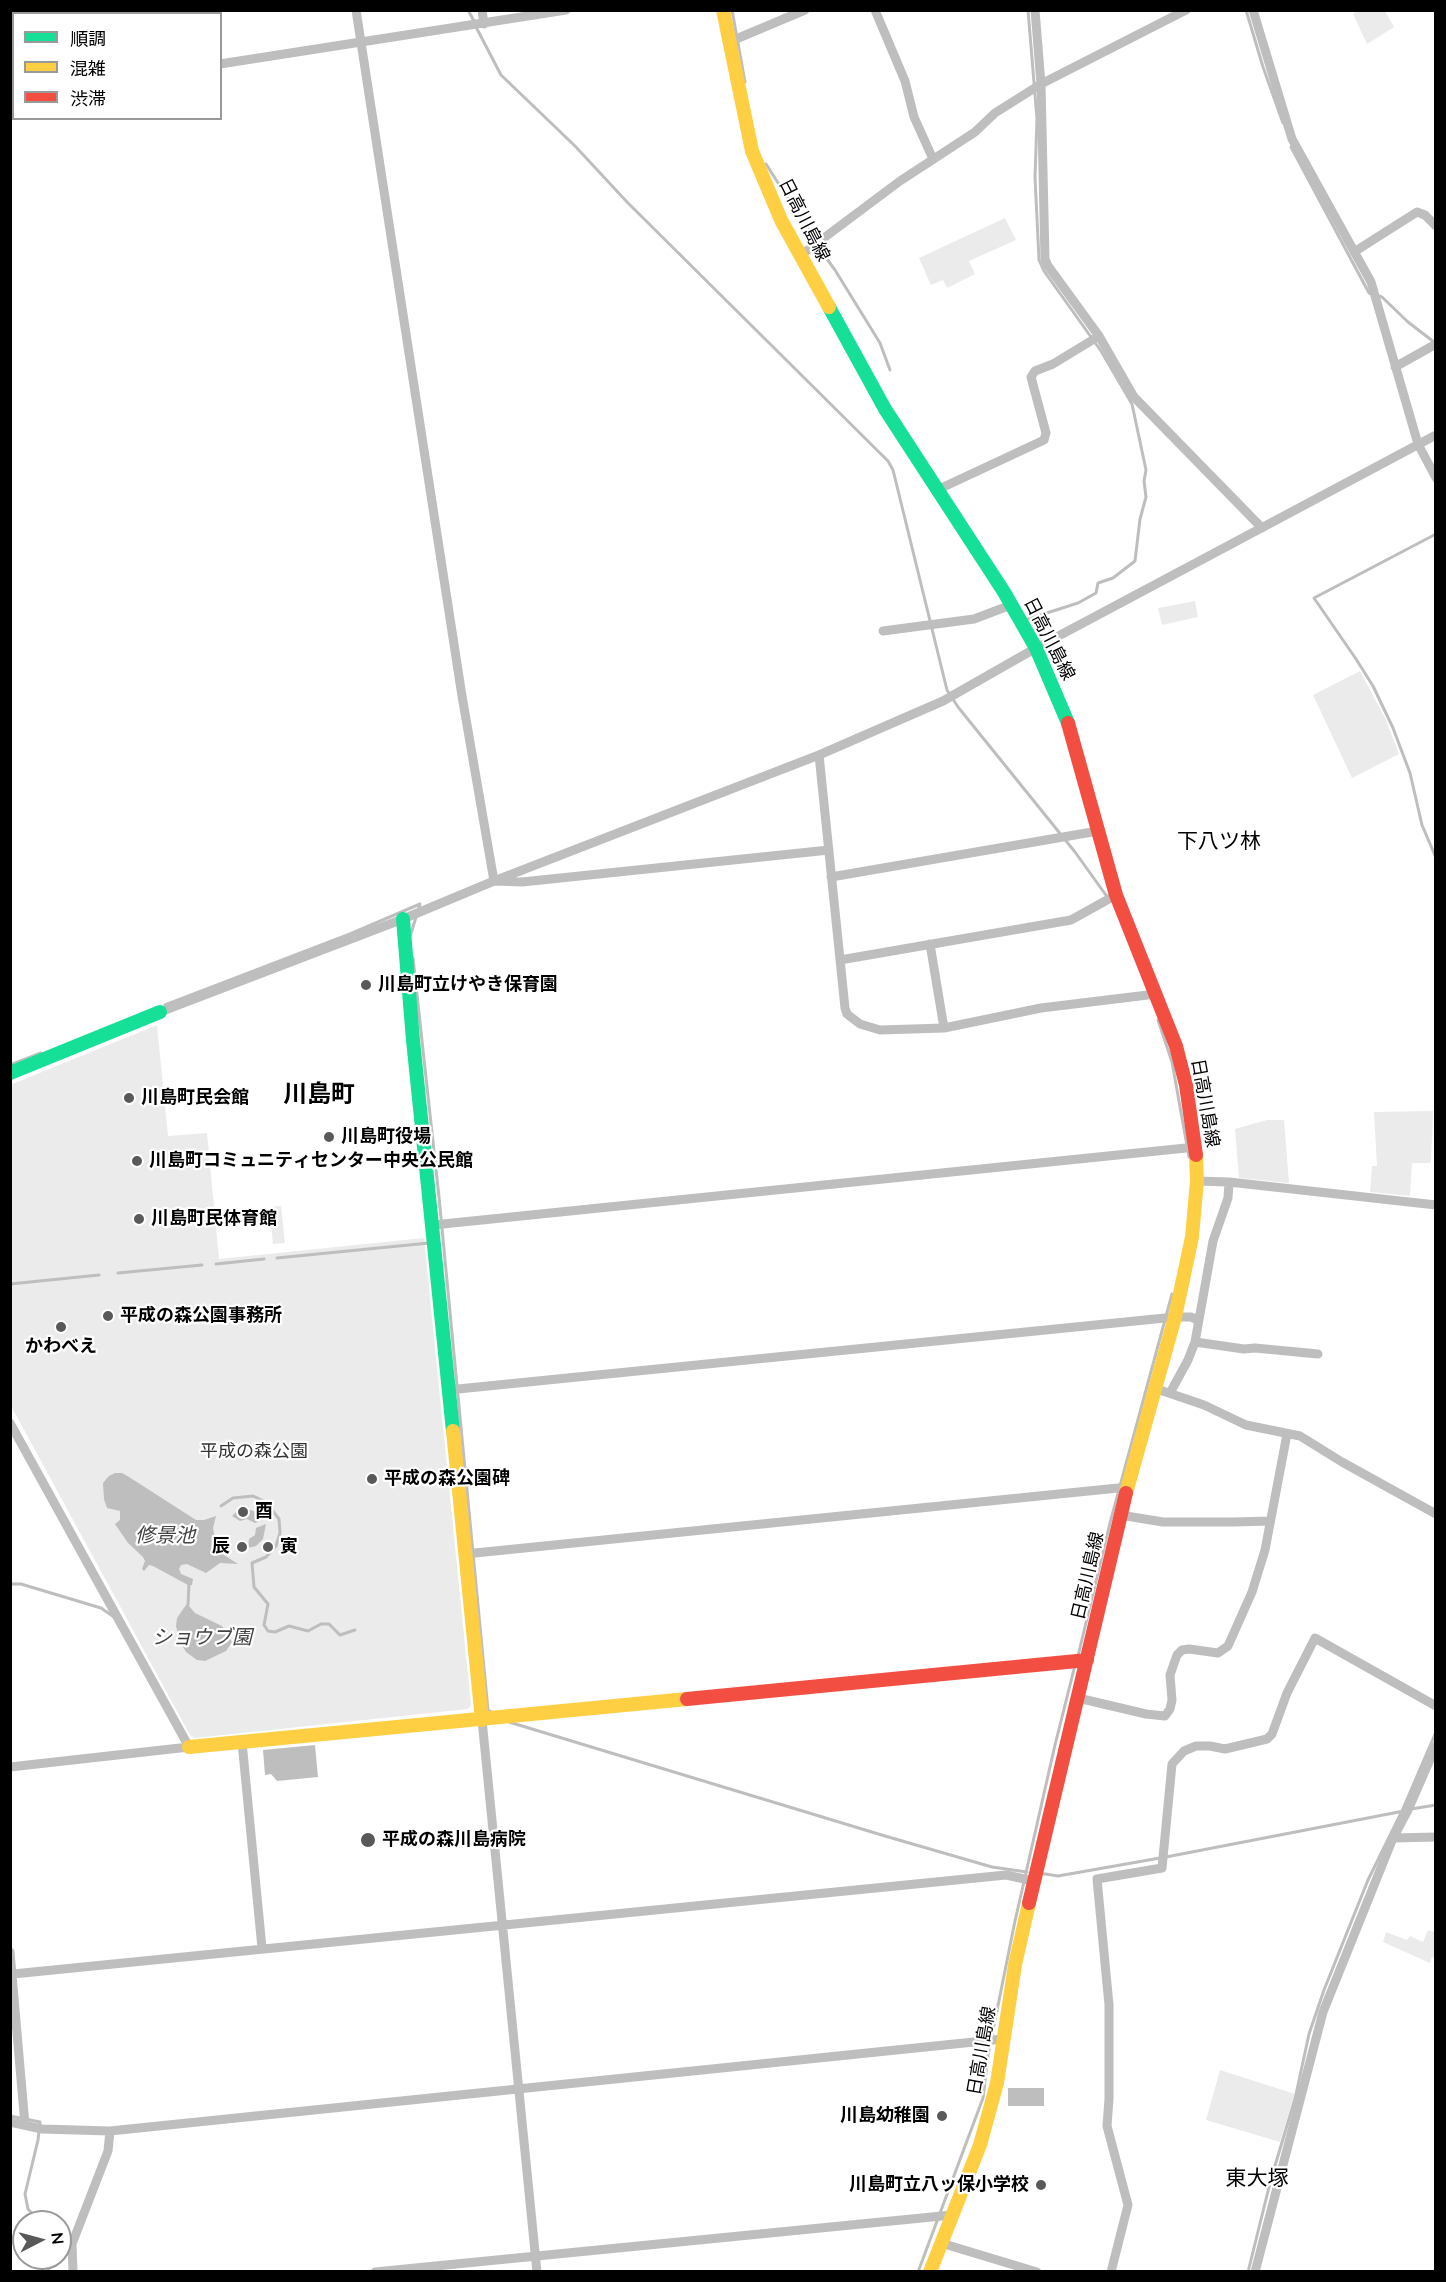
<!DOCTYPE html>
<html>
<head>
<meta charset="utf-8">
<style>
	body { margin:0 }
	#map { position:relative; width:1446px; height:2282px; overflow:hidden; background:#fff; font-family:Mulish,"Noto Sans JP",sans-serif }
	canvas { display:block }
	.frame { position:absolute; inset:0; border:12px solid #000; pointer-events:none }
	.legend { position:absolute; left:12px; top:12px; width:210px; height:108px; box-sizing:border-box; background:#fff; border:2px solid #999; margin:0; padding:8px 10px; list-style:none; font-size:18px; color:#000 }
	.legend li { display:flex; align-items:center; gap:12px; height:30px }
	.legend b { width:30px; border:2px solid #999 }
	.north { position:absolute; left:12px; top:2210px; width:60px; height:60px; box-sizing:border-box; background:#fff; border:2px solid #999; border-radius:50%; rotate:84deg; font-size:16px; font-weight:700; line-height:24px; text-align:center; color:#000 }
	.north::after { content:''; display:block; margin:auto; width:21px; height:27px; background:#595959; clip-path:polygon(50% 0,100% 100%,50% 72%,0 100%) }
</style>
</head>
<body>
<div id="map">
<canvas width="1446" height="2282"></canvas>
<div class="frame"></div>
<ul class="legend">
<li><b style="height:8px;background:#16e098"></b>順調</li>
<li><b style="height:8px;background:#ffcf43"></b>混雑</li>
<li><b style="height:8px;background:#f24e42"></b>渋滞</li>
</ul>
<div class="north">N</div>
</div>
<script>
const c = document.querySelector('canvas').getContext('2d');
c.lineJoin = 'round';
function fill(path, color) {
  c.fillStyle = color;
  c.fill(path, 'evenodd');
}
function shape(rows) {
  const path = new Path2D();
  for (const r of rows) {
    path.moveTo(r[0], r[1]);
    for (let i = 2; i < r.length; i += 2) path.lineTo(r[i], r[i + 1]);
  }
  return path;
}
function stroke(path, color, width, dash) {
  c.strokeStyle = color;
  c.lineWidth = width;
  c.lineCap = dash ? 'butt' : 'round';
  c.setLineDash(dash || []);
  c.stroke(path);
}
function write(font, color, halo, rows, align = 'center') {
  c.font = font + ' Mulish,"Noto Sans JP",sans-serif';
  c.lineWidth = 4.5;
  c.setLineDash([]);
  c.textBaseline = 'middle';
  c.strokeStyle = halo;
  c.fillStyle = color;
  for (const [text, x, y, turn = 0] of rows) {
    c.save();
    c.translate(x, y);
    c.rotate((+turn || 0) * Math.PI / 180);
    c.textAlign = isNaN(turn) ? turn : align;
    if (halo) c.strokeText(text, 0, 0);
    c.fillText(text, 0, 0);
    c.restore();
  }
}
const green = shape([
	[1357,11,1385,11,1394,27,1367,44,1353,14],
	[1005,218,1016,240,969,261,975,274,947,288,943,280,931,285,919,258],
	[1195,601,1198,617,1162,625,1158,608],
	[1360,671,1386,720,1399,754,1352,778,1313,695],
	[157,1025,168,1136,207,1133,219,1259,424,1238,471,1705,468,1709,195,1738,190,1735,11,1406,10,1085],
	[1433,1111,1431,1161,1430,1163,1412,1163,1410,1196,1370,1192,1372,1166,1377,1166,1374,1112],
	[1267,1120,1284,1120,1289,1183,1239,1178,1235,1129],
	[281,1206,285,1243,273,1244,269,1207],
	[1428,1930,1435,1932,1435,1958,1432,1957,1430,1963,1383,1942,1386,1932,1407,1940,1410,1936,1423,1942],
	[1220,2070,1295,2094,1280,2142,1206,2120]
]);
const water = shape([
	[115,1473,122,1473,129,1477,196,1520,204,1520,216,1516,213,1528,216,1543,224,1555,238,1564,220,1563,206,1573,187,1564,181,1565,179,1569,181,1574,193,1579,192,1585,188,1585,153,1566,149,1565,144,1571,142,1569,145,1561,143,1557,128,1543,115,1524,120,1520,120,1511,107,1508,104,1499,103,1483,109,1476],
	[247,1509,257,1512,264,1519,255,1523,247,1519,240,1521,232,1516,237,1511],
	[266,1524,263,1539,256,1546,248,1548,249,1539,255,1535,256,1528],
	[186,1605,189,1606,195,1613,222,1626,232,1642,226,1651,205,1661,197,1660,186,1652,180,1642,176,1626,177,1618],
	[315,1745,318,1777,277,1781,271,1774,265,1775,263,1750],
	[1008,2088,1044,2088,1044,2106,1008,2106]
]);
const stream = shape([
	[468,10,474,21],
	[732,10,745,82],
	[1246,10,1263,67,1283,123],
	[476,27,501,75,575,146,627,202,888,461,893,470,947,690,958,707,1075,852,1108,898],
	[1291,147,1369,293,1382,297,1408,322,1434,342],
	[766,164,824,255,835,270,880,343,890,370],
	[1436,534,1314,598,1356,659,1373,686,1393,728,1410,773,1422,825,1436,858],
	[1028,619,1078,603,1096,593,1098,583,1113,578,1135,561,1140,519,1146,497,1144,481,1146,470,1132,404,1101,351,1044,271,1039,260,1035,177,1037,119,1028,10],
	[410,937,416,917],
	[413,958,439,1197,488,1710,493,1713],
	[165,1005,350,934,420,904,418,911],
	[1158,1020,1172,1062,1189,1157],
	[10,1065,41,1053],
	[277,1258,429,1243],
	[216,1264,264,1259],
	[118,1273,202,1265],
	[10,1284,99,1275],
	[221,1506,233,1498,253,1496,266,1502,279,1519,280,1533,276,1546,266,1557,252,1563,254,1587,268,1604,264,1625,268,1631,275,1632,289,1626,308,1631,321,1624,329,1624,340,1635,355,1630],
	[10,1584,21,1584,101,1608,114,1617],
	[188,1605,189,1583],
	[1078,1656,1110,1523,1172,1294],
	[509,1722,885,1836,992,1867,1027,1872],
	[1411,1809,1436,1805],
	[1166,1857,1404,1811],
	[1039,1873,1058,1876,1160,1858],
	[10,2116,40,2122,38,2140,25,2194,28,2209,40,2222],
	[48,2272,50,2258],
	[918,2272,983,2098,988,2055,1015,1921,1055,1745,1075,1665],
	[1248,2272,1271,2179,1295,2099,1309,2034,1324,1990,1368,1880,1402,1811,1436,1732]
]);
const street = shape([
	[356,10,462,696,494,881,522,882,829,850],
	[482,10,484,24],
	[875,10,905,81,914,117,933,159],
	[1035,10,1041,84,1045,259,1048,266,1099,336,1134,397,1262,528],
	[1253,10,1292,139,1371,282,1418,444,1436,478],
	[729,42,805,10],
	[220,64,566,10],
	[10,97,14,96],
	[1354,252,1417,212,1425,215,1436,226],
	[801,255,900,181,975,132,995,113,1041,84,1186,10],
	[1395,367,1436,344],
	[937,490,1044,440,1046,433,1031,377,1035,371,1053,364,1099,336],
	[883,631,974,619,1011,605],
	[819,755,845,1008,847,1014,860,1024,880,1030,944,1028,1041,1008,1156,994],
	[831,877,1098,831],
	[930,944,944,1028],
	[840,960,1071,920,1116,895],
	[160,1012,403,919,494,881,819,755,943,701,1036,648,1436,435],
	[1197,1181,1229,1182,1436,1205],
	[433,1225,1196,1147],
	[1195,1342,1244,1349,1255,1348,1318,1354],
	[1154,1388,1204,1405,1246,1425,1300,1436,1342,1462,1436,1514],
	[448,1390,1175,1317,1191,1317,1198,1320],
	[1170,1393,1188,1360,1195,1342,1213,1241,1228,1198,1229,1182],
	[10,1423,189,1747,10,1767],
	[1120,1515,1163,1522,1234,1522,1270,1521],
	[465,1554,1128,1487],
	[1078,1698,1146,1714,1165,1716,1170,1709,1172,1700,1170,1675,1177,1655,1182,1650,1189,1649,1218,1653,1228,1646,1252,1592,1265,1550,1287,1434],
	[482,1720,537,2272],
	[242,1742,262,1948],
	[1393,1838,1436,1837],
	[10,1952,25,2125],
	[13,1974,1006,1875,1034,1881],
	[10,2122,42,2129,110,2131,1003,2039],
	[941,2243,1037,2272],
	[73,2272,72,2244,108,2151,110,2131],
	[375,2272,952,2215],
	[1111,2272,1128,2205,1107,2126,1109,2099,1109,2005,1097,1879,1162,1868,1172,1764,1184,1751,1196,1746,1210,1746,1225,1749,1267,1739,1272,1734,1287,1693,1315,1638,1436,1706],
	[1255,2272,1323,2012,1393,1838,1408,1810,1436,1746]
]);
const fast = shape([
	[829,307,885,409,1004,592,1036,648,1068,723],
	[403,919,413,1040,453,1431],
	[10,1073,160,1012]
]);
const slow = shape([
	[723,10,752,151,781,220,829,307],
	[453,1431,482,1720],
	[1126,1493,1175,1317,1192,1237,1197,1181,1196,1155],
	[189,1747,687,1699],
	[930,2272,980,2145,997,2083,1015,1965,1029,1903]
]);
const jam = shape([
	[1068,723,1116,895,1176,1046,1186,1085,1196,1155],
	[687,1699,1087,1660],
	[1029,1903,1126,1493]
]);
const markers = [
	[366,985,6,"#595959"],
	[129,1098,6,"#595959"],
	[329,1137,6,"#595959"],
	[137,1161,6,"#595959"],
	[139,1219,6,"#595959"],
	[108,1316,6,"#595959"],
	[61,1327,6,"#595959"],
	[372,1479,6,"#595959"],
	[243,1512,6,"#595959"],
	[242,1547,6,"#595959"],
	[268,1547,6,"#595959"],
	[368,1840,8,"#595959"],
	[942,2116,6,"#595959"],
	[1041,2185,6,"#595959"]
];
const streetNames = [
	["日高川島線",804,220,63],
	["日高川島線",1049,639,63],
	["日高川島線",1205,1103,80],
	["日高川島線",1088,1576,-77],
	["日高川島線",982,2051,-80]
];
const poiNames = [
	["川島町立けやき保育園",378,985],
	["川島町民会館",141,1098],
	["川島町役場",341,1137],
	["川島町コミュニティセンター中央公民館",149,1161],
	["川島町民体育館",151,1219],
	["平成の森公園事務所",120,1316],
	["かわべえ",61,1347,"center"],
	["平成の森公園碑",384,1479],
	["酉",255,1512],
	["辰",230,1547,"right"],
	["寅",280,1547],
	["平成の森川島病院",382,1840],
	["川島幼稚園",930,2116,"right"],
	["川島町立八ッ保小学校",1029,2185,"right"]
];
const parkNames = [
	["平成の森公園",254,1452]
];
const waterNames = [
	["修景池",165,1536],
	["ショウブ園",202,1638]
];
const quarterNames = [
	["下八ツ林",1219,842],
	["東大塚",1257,2179]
];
const districtNames = [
	["川島町",319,1095]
];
fill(green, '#ebebeb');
fill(water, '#bebebe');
stroke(stream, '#bebebe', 3);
stroke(street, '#bebebe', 9);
stroke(fast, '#16e098', 14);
stroke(slow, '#ffcf43', 14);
stroke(jam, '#f24e42', 14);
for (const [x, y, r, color] of markers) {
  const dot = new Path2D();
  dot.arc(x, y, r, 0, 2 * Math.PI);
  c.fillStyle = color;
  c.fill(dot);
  stroke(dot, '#fff', 2);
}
write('18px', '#000', '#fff', streetNames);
write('bold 18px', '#000', '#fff', poiNames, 'left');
write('18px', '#323232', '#fff', parkNames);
write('italic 20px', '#434343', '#fff', waterNames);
write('21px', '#000', '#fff', quarterNames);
write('bold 24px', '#000', '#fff', districtNames);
</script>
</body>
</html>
